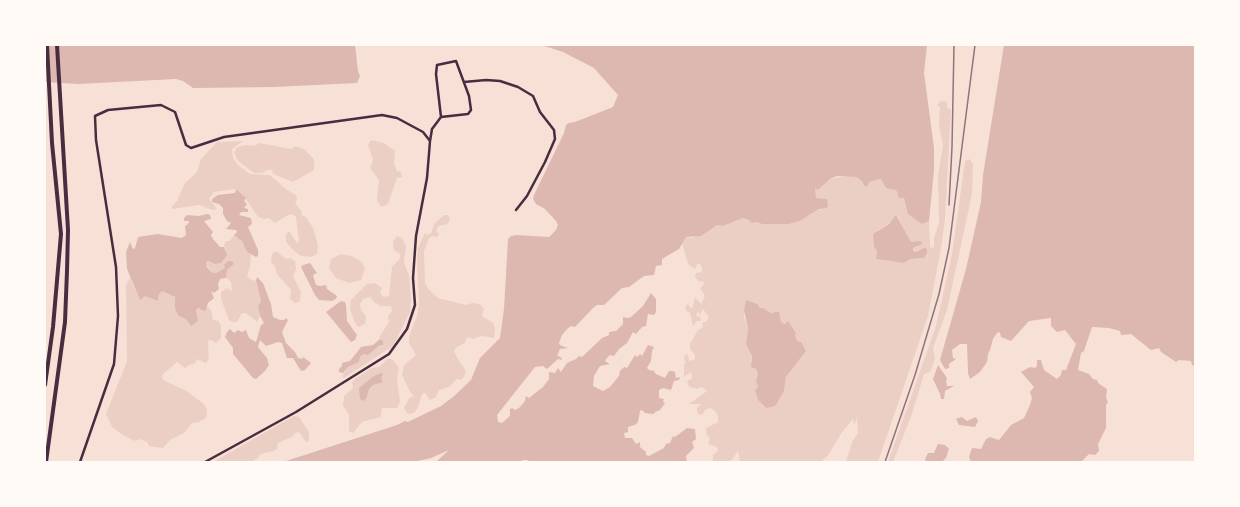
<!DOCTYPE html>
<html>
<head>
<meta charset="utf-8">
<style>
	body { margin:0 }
	#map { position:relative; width:1240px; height:507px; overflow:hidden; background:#f7e1d7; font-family:"DM Sans",sans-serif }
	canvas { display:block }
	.frame { position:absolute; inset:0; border:46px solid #fffaf5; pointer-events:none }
</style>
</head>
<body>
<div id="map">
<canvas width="1240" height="507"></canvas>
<div class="frame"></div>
</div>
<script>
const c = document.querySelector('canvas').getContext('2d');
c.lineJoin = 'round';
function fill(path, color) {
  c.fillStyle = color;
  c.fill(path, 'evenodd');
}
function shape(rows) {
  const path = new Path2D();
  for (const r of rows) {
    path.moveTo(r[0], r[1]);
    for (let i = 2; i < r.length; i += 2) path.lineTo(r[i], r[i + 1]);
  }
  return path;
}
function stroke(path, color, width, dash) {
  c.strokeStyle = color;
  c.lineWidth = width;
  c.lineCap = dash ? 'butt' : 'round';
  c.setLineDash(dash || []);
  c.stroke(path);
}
const green = shape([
	[941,101,947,102,947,108,951,109,945,219,941,249,928,316,878,462,846,462,852,442,858,433,857,417,854,425,853,419,842,432,829,454,821,462,740,462,738,451,732,460,728,462,713,462,713,455,718,451,717,447,708,444,710,438,707,436,706,428,718,422,718,417,716,412,710,408,705,410,703,414,700,415,697,412,697,408,701,404,689,404,707,391,702,387,697,389,689,387,687,381,692,378,691,372,684,377,684,365,686,363,684,359,685,354,688,355,689,361,695,359,695,355,690,349,690,344,698,330,702,328,703,322,706,322,709,317,703,309,700,315,698,311,696,316,700,317,701,321,697,321,693,326,690,313,686,311,685,307,688,304,691,308,693,307,695,297,701,304,705,296,700,288,703,286,704,282,698,281,695,276,696,273,702,272,702,268,700,264,697,264,695,269,688,264,682,243,686,237,692,238,717,225,723,226,743,218,762,224,789,224,800,221,817,210,822,210,814,195,815,187,818,190,830,179,847,176,856,177,862,181,864,186,869,182,881,179,896,190,897,194,904,198,908,210,922,224,929,221,930,244,931,248,934,247,934,238,939,223,938,176,943,145,939,125,940,107,937,105],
	[898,217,907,237,911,242,916,242,917,247,913,248,913,251,916,252,920,250,924,258,909,259,904,263,876,259,877,251,874,247,877,231],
	[745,305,763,308,772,315,779,317,781,322,785,324,788,322,795,333,794,335,803,355,786,377,784,391,776,404,766,408,758,400,755,390,758,387,756,381,758,374,751,361,752,356,746,344,748,329,744,317],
	[371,140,384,143,395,151,394,164,397,171,401,172,402,177,397,178,388,204,381,207,377,200,379,180,370,168,373,160,368,145],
	[243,141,232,149,233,158,238,165,250,174,270,175,287,190,296,195,297,199,295,203,302,212,301,215,306,217,313,228,318,245,317,254,311,257,301,256,294,251,286,242,286,234,289,231,297,243,299,241,296,217,292,214,288,215,275,223,269,218,264,219,258,217,246,199,236,189,214,192,209,199,217,209,213,210,199,205,172,209,172,206,177,201,185,183,197,172,201,159,217,142],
	[259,143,291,149,295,146,304,149,314,159,314,170,293,182,273,174,272,170,267,170,262,173,254,173,238,161,234,153,237,147,246,145,255,146],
	[969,159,973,164,972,194,947,310,933,348,935,359,930,372,924,374,912,414,893,462,888,462,936,326,952,254,965,161],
	[444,215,448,215,450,219,448,224,438,226,436,231,439,234,437,237,433,236,429,238,424,251,425,283,429,290,438,298,466,305,472,303,480,304,484,309,482,316,493,323,495,328,494,338,482,336,473,339,469,337,466,339,465,343,457,347,454,351,459,361,463,366,466,371,464,377,461,380,457,379,449,387,439,390,436,397,430,400,425,393,422,394,418,408,414,413,408,414,404,408,409,398,414,396,410,392,402,375,404,365,416,355,409,343,409,336,417,316,419,302,417,259,418,248,425,233,427,235,431,233,435,223],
	[234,235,238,236,246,247,247,252,251,254,250,267,247,276,250,279,256,281,261,301,258,306,260,316,257,322,246,313,242,313,237,322,233,322,229,320,221,299,221,292,227,288,232,291,231,282,226,278,227,270,234,264,232,261,228,261,225,268,216,273,211,272,206,263,226,251,224,245,226,241,230,241],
	[397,236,402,238,406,246,404,262,409,275,411,301,410,312,393,346,344,378,342,376,348,367,359,362,360,357,364,354,383,345,383,341,380,339,380,336,389,322,388,316,392,311,391,306,381,306,375,303,370,297,363,299,360,304,361,310,366,316,365,324,358,327,354,321,350,309,351,300,367,284,375,283,382,288,380,293,383,297,389,296,392,267,400,258,400,254,394,250,393,242],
	[276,251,286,259,290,258,295,261,296,269,293,277,301,292,300,301,295,303,290,299,291,290,277,274,275,266,271,262,272,254],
	[341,254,351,256,362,262,365,269,361,280,349,283,336,278,329,268,331,259],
	[130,278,138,296,145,295,158,301,158,296,162,291,175,297,175,308,183,318,195,323,198,321,196,310,201,308,203,311,208,307,211,310,213,320,218,321,221,325,221,338,216,343,211,340,208,341,209,358,206,363,197,359,195,363,187,366,186,369,177,362,162,375,163,380,185,390,204,404,207,410,206,418,199,422,192,423,184,433,170,440,163,448,149,446,147,442,139,439,135,441,123,435,112,427,106,414,127,361,126,285],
	[387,359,392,359,399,367,397,379,400,402,397,408,382,408,381,417,362,422,353,433,349,431,349,415,343,405,344,396,353,388,352,382,356,378,372,368,379,367],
	[294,416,299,417,309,432,309,441,306,442,300,433,296,432,292,437,278,443,277,449,274,451,261,454,257,459,250,462,213,462]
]);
const water = shape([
	[45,45,355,45,358,71,360,76,357,83,273,87,193,88,183,81,176,79,78,84,45,82],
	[541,45,927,45,924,73,934,148,934,170,929,221,922,224,908,214,904,198,899,198,896,190,886,188,881,179,869,182,868,186,864,186,862,181,856,177,837,176,830,179,818,190,815,188,816,198,827,199,828,207,817,210,800,221,789,224,762,224,756,222,752,223,749,220,743,218,723,226,717,225,701,236,686,237,679,249,662,259,662,265,656,266,654,275,644,276,629,287,622,288,604,305,597,305,592,309,575,327,571,326,567,329,562,335,559,343,560,345,568,348,560,349,557,356,561,357,562,360,558,359,547,369,543,366,535,367,497,415,498,422,502,423,510,416,510,411,509,410,512,408,515,410,519,408,525,401,526,396,529,398,543,387,549,379,549,372,555,373,558,368,561,372,567,363,576,359,579,356,582,357,602,338,609,335,609,332,616,331,623,324,623,317,627,318,631,317,643,306,651,293,656,299,656,312,654,315,648,314,646,326,642,327,636,334,633,332,627,343,619,349,614,356,610,355,606,359,605,361,610,364,600,366,594,376,593,386,603,391,610,387,619,376,620,371,624,367,627,368,635,355,637,357,640,354,642,356,648,345,654,347,652,351,651,361,647,368,649,370,655,371,654,372,656,374,665,378,669,371,672,371,675,372,676,378,680,377,679,380,674,381,671,390,663,388,659,390,659,398,664,399,663,402,665,403,660,410,655,412,654,414,645,413,642,410,640,411,638,422,635,425,628,427,628,432,624,433,625,438,632,438,636,444,640,442,640,447,646,452,646,455,649,456,664,448,666,444,670,443,673,436,675,437,687,428,695,429,696,439,692,442,694,448,686,456,687,462,532,462,527,460,522,460,522,462,436,462,449,450,431,458,413,462,283,462,397,425,405,421,408,422,441,406,453,397,471,380,480,358,500,338,504,309,508,239,511,236,517,235,549,237,556,230,558,225,556,221,545,209,536,204,533,199,534,195,564,133,566,125,569,123,575,122,613,107,618,95,594,68,563,52],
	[1004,45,1195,45,1195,366,1192,365,1191,361,1179,360,1176,362,1161,352,1159,348,1151,350,1131,334,1121,335,1120,331,1109,328,1092,327,1084,351,1081,353,1078,370,1089,374,1093,379,1097,380,1098,383,1107,389,1106,398,1108,402,1106,405,1106,428,1098,444,1099,451,1095,455,1089,454,1081,462,971,462,969,457,972,448,981,449,986,439,990,437,999,440,1011,425,1024,418,1030,405,1032,398,1030,392,1034,387,1021,372,1030,367,1035,368,1037,366,1037,360,1041,360,1044,370,1057,379,1061,375,1062,370,1066,370,1076,344,1065,330,1057,332,1051,326,1051,318,1029,321,1011,341,1001,337,1000,333,998,332,993,339,990,350,988,354,987,362,980,372,970,379,968,373,967,344,960,344,952,350,953,358,956,359,949,364,949,368,945,369,940,360,966,269,981,202,983,175],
	[236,189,246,198,244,201,247,204,244,208,248,209,248,212,241,212,239,215,251,218,252,224,248,227,258,250,258,256,256,257,247,252,242,241,234,235,237,232,236,230,226,229,231,223,227,221,223,214,223,208,219,204,212,202,212,199,218,195,235,193],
	[207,214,210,215,211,219,204,221,213,232,211,235,213,239,220,247,224,247,227,255,221,263,215,264,208,261,206,263,207,267,211,272,216,273,225,268,224,265,228,261,232,261,234,264,227,270,226,278,220,279,218,284,219,289,214,293,211,291,214,298,208,303,206,310,203,311,199,308,196,310,198,321,191,326,187,320,178,315,175,308,175,297,162,291,158,296,158,301,145,296,140,300,127,269,126,252,130,242,133,249,135,248,138,237,158,234,182,238,186,235,185,226,188,224,189,221,184,221,184,218,187,215,199,216],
	[896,215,911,242,921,241,922,244,913,248,913,251,916,252,924,248,927,249,927,253,924,258,910,259,904,263,876,259,877,251,874,247,873,234,889,224],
	[310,263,317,273,313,275,316,285,320,286,326,285,327,289,337,296,336,299,332,301,319,300,315,295,301,267,303,265],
	[257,277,263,283,271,304,273,317,280,320,284,320,286,318,288,320,282,332,286,343,295,352,298,358,302,359,303,357,311,363,305,370,301,371,293,358,287,358,282,343,278,342,266,346,260,340,258,347,267,358,269,365,265,371,256,379,253,378,233,354,233,348,225,337,227,332,230,329,234,333,238,330,242,332,246,330,249,338,256,342,261,325,264,323,260,316,258,306,261,301,256,281],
	[746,300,757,304,760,308,763,308,772,314,774,312,779,312,781,322,785,324,788,321,796,333,795,335,797,341,801,342,806,351,786,377,784,391,776,405,772,407,766,408,758,400,755,390,758,387,756,381,758,374,756,369,751,367,752,356,746,344,748,329,744,310],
	[341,301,345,302,346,305,347,321,357,335,355,340,351,342,326,312],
	[380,339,383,341,383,345,379,346,368,355,364,354,360,357,359,362,348,367,343,373,339,372,339,369,342,366,342,363,350,361,361,347,373,345],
	[938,365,947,378,946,382,947,386,954,386,945,391,944,399,941,399,940,394,933,379],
	[381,373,383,373,381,378,383,382,373,385,369,389,366,399,363,401,360,399,359,388,374,376],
	[962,417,967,421,976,417,978,421,975,427,959,425,956,419],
	[938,444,945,445,949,449,946,458,942,462,926,462,925,459,928,453,934,453]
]);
const minor = shape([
	[464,82,486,80,500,81,518,87,533,96,540,112,554,130,555,139,545,162,527,196,516,210],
	[430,141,432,129,441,117,468,114,471,110,469,96,456,61,437,65,436,74,441,117],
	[80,462,114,364,118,316,116,267,96,140,95,116,108,110,161,105,175,112,186,145,191,148,224,137,382,115,397,118,423,132,430,141,427,178,416,236,413,278,415,305,407,329,389,354,296,412,205,462]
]);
const primary = shape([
	[45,385,53,327,61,234,52,143,47,45],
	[46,462,65,322,67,271,68,230,57,45]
]);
const rail = shape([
	[949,205,952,147,954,45],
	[885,462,915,375,939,294,949,248,975,45]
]);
fill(green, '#ebcfc5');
fill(water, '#dcb8b0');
stroke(minor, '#4a2c40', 2.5);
stroke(primary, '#4a2c40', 4);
stroke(rail, '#8f747c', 1.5);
</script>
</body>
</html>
